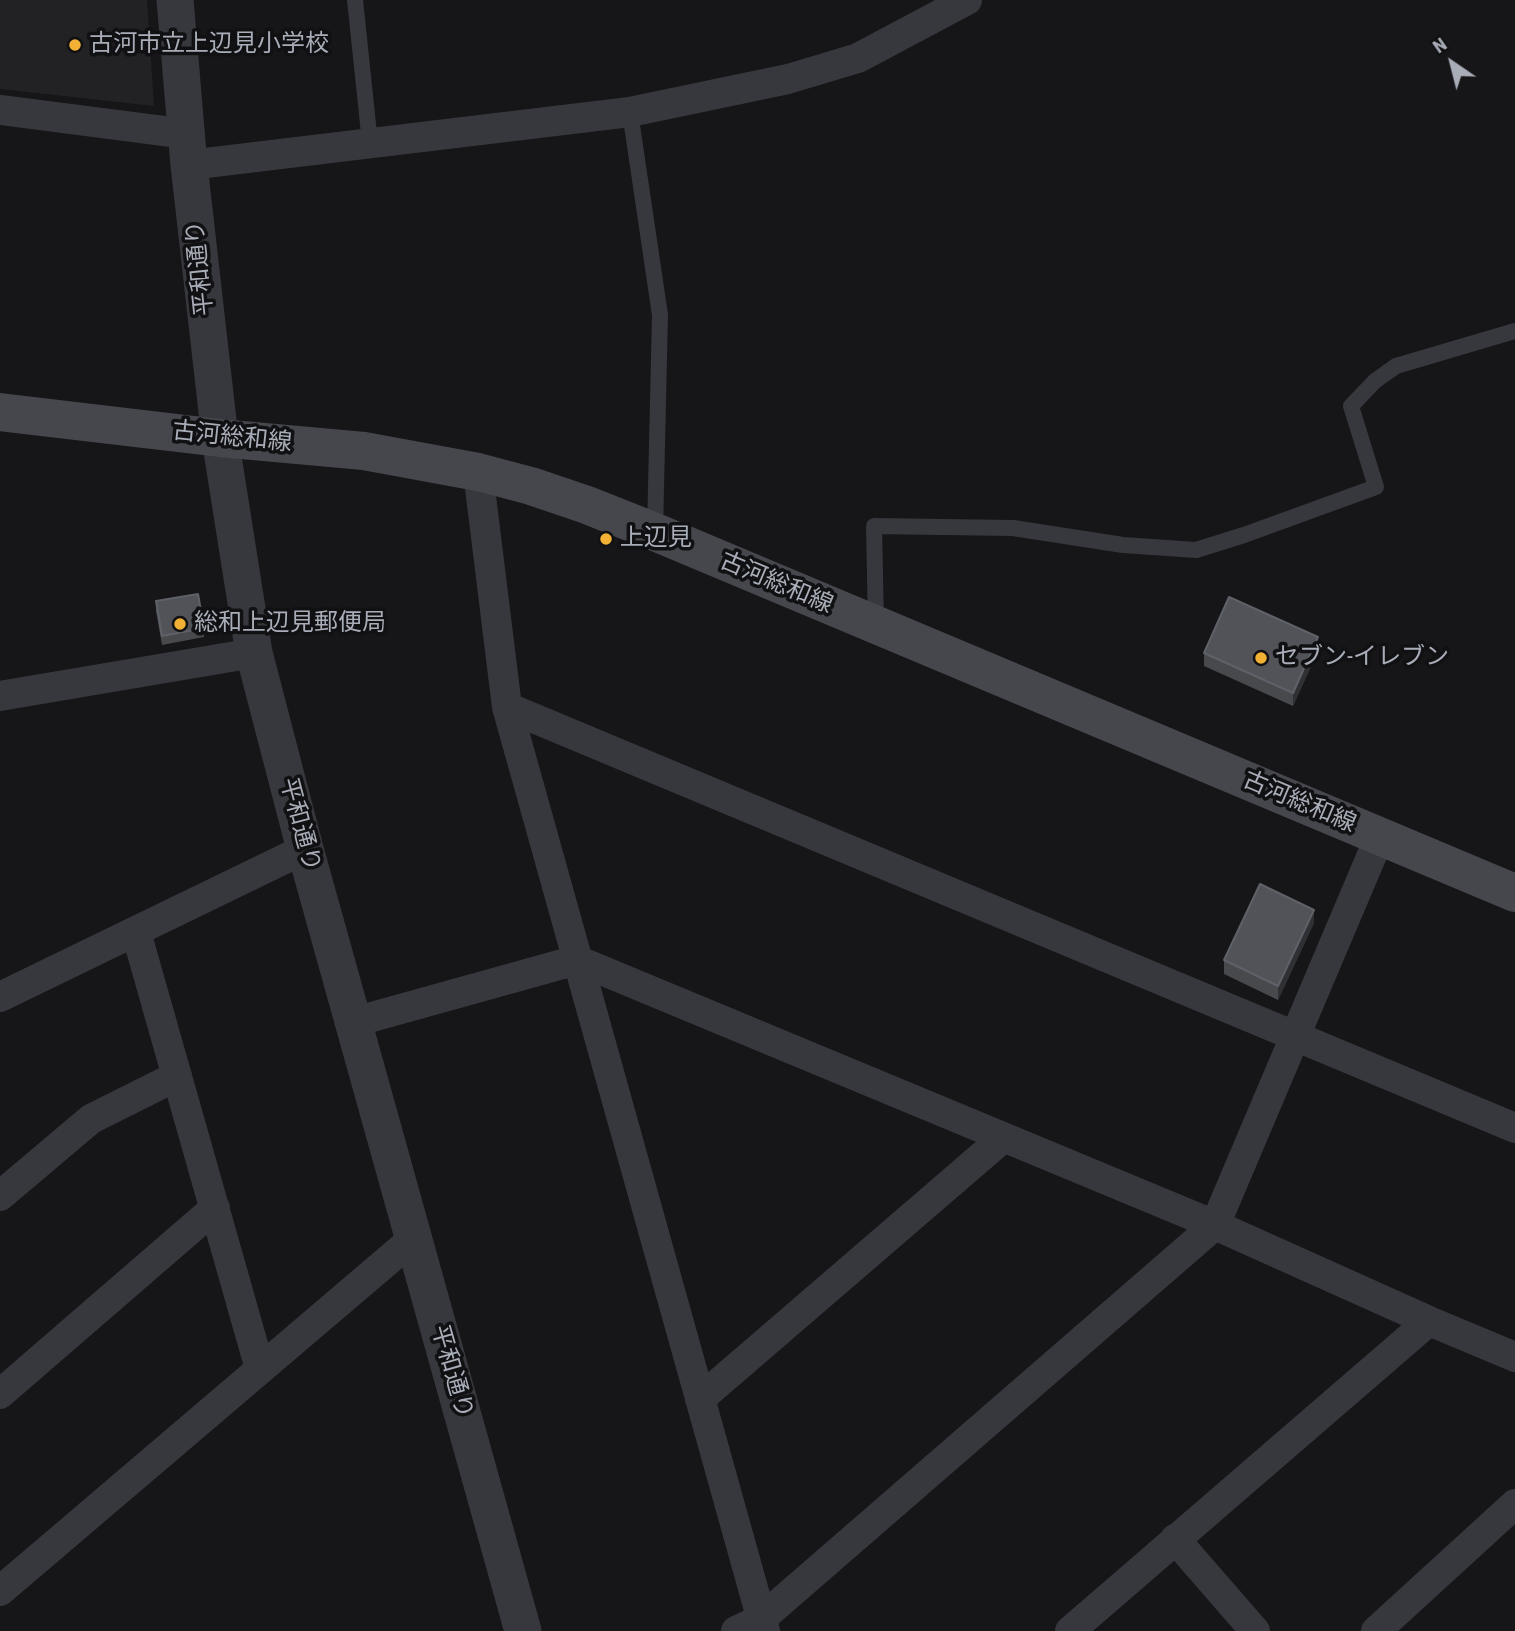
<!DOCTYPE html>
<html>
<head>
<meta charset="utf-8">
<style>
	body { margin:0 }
	#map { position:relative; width:1515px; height:1631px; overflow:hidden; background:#161618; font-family:"Roboto Condensed",sans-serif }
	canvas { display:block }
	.north { position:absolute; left:1417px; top:28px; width:70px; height:70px; -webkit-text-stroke:5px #111113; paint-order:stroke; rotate:325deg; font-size:19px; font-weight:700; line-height:28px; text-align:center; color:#a8adb8 }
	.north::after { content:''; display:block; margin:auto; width:24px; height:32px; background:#a8adb8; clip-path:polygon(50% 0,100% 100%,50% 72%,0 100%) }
</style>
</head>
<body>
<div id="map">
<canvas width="1515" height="1631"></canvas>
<div class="north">N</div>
</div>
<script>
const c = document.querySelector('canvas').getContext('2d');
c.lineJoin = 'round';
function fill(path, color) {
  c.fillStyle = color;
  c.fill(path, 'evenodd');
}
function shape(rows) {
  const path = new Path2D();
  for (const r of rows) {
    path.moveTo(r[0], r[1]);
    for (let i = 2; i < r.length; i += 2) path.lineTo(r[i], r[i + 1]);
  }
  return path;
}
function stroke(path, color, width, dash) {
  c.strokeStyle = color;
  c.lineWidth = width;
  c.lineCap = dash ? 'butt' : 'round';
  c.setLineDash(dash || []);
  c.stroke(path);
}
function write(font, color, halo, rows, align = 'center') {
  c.font = font + ' "Roboto Condensed","Noto Sans JP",sans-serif';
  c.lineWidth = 7;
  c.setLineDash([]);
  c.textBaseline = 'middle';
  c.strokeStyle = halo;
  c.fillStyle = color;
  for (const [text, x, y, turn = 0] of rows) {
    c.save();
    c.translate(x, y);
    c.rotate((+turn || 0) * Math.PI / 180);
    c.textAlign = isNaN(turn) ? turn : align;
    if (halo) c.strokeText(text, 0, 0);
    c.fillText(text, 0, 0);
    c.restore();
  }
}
const built = shape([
	[0,0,147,0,154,106,0,89]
]);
const service = shape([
	[355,0,370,143],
	[630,112,660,315,655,531],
	[876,624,874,526,1013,528,1123,545,1196,550,1244,535,1376,487,1351,406,1375,381,1396,366,1515,331]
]);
const minor = shape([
	[0,110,187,134],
	[189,165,630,112,788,79,858,58,967,0],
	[478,472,507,707,765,1631],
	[0,696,254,653],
	[507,707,1515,1128],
	[136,932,260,1369],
	[0,997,305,849],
	[354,1022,577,960,1215,1225,1429,1321,1515,1357],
	[0,1196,91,1119,177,1076],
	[0,1394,215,1208],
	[700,1399,1003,1138],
	[1175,1539,1255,1631],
	[0,1591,413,1239],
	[736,1631,761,1619,1215,1225,1380,836],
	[1070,1631,1429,1321],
	[1376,1631,1515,1504]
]);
const tertiary = shape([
	[175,0,189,165,220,438,254,653,305,849,523,1631]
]);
const secondary = shape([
	[0,412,220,438,364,451,478,472,531,486,587,505,655,532,1515,893]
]);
const wall = shape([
	[156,601,204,628,204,637,162,645,156,611],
	[1318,651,1293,706,1204,666,1204,653],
	[1314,923,1278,1000,1224,974,1224,960]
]);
const shadedWall = shape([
	[1318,637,1318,651,1293,706,1293,693],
	[1314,910,1314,923,1278,1000,1278,986]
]);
const building = shape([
	[198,594,204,628,162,636,156,601,198,594],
	[1229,597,1318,637,1293,693,1204,653,1229,597],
	[1260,884,1314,910,1278,986,1224,960,1260,884]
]);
const markers = [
	[75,45,7,"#f2b134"],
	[606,539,7,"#f2b134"],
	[180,624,7,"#f2b134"],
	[1261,658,7,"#f2b134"]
];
const poiNames = [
	["古河市立上辺見小学校",89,45],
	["上辺見",620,539],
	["総和上辺見郵便局",194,624],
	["セブン-イレブン",1275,658]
];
const streetNames = [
	["平和通り",201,268,-96],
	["古河総和線",232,438,6],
	["古河総和線",776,584,23],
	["古河総和線",1299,803,23],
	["平和通り",299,825,75],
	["平和通り",451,1372,74]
];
fill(built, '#222225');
stroke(service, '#37383d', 16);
stroke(minor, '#37383d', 30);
stroke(tertiary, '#37383d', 37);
stroke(secondary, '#45474d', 38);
fill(wall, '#47494d');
fill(shadedWall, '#2f3033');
fill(building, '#525359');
stroke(building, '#5f6168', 2);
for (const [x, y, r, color] of markers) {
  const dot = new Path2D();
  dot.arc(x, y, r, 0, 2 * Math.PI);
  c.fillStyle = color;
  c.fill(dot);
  stroke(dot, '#111113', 2.5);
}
write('24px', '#a8adb8', '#111113', poiNames, 'left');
write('24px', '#a8adb8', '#111113', streetNames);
</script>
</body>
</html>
